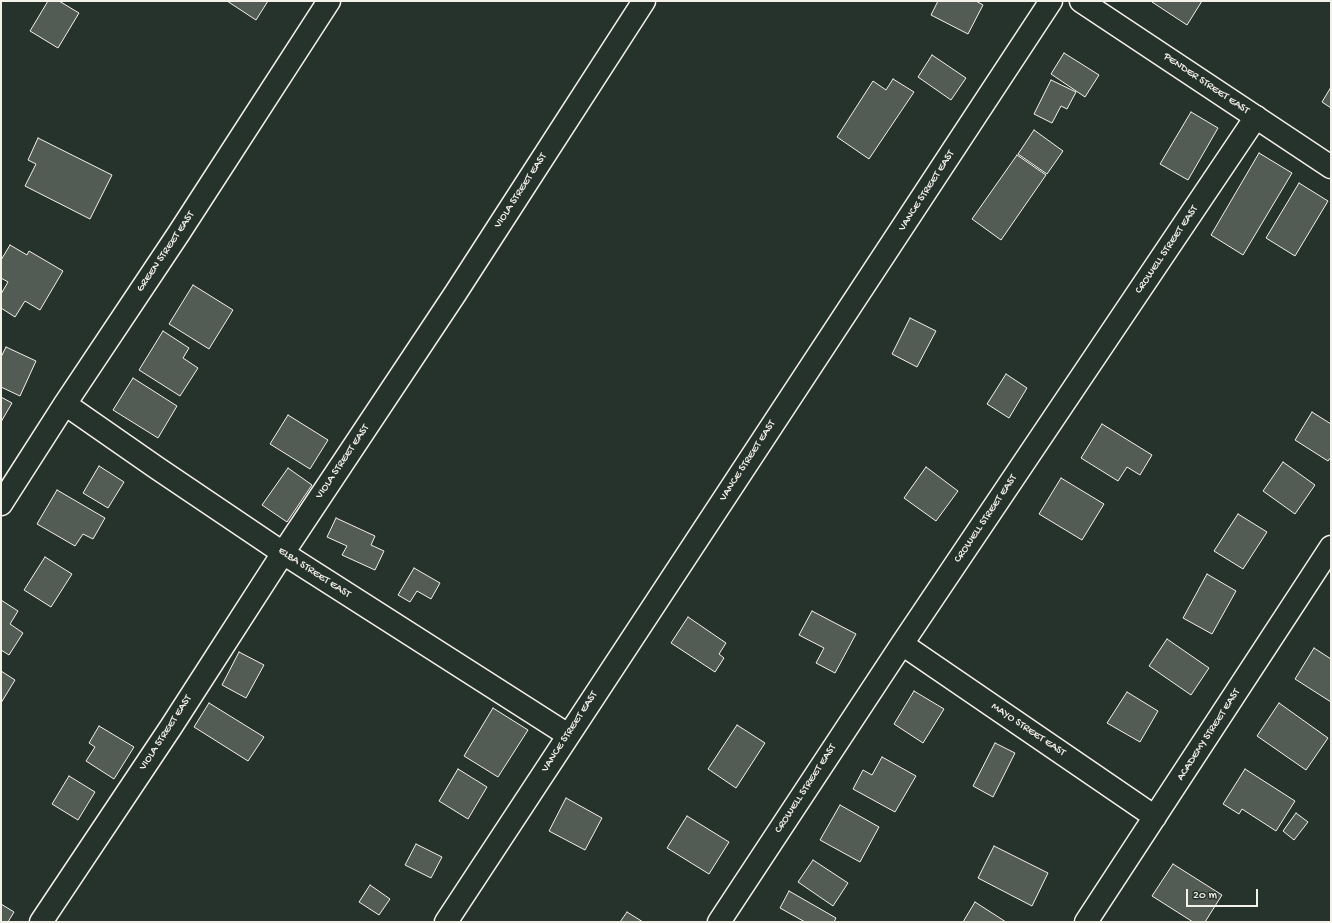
<!DOCTYPE html>
<html>
<head>
<meta charset="utf-8">
<style>
	body { margin:0 }
	#map { position:relative; width:1332px; height:923px; overflow:hidden; background:#26332d; font-family:"Gochi Hand",sans-serif }
	canvas { display:block }
	.frame { position:absolute; inset:0; border:2px solid #f4f1e8; pointer-events:none }
	.scale { position:absolute; left:1186px; top:889px; width:72px; height:18px; box-sizing:border-box; border:2px solid #f4f1e8; border-top:0; padding-left:5px; font-size:12px; line-height:14px; white-space:nowrap; color:#f4f1e8; -webkit-text-stroke:3px #26332d; paint-order:stroke }
</style>
</head>
<body>
<div id="map">
<canvas width="1332" height="923"></canvas>
<div class="frame"></div>
<div class="scale">20 m</div>
</div>
<script>
const c = document.querySelector('canvas').getContext('2d');
c.lineJoin = 'round';
function fill(path, color) {
  c.fillStyle = color;
  c.fill(path, 'evenodd');
}
function shape(rows) {
  const path = new Path2D();
  for (const r of rows) {
    path.moveTo(r[0], r[1]);
    for (let i = 2; i < r.length; i += 2) path.lineTo(r[i], r[i + 1]);
  }
  return path;
}
function stroke(path, color, width, dash) {
  c.strokeStyle = color;
  c.lineWidth = width;
  c.lineCap = dash ? 'butt' : 'round';
  c.setLineDash(dash || []);
  c.stroke(path);
}
function write(font, color, halo, rows, align = 'center') {
  c.font = font + ' "Gochi Hand",sans-serif';
  c.lineWidth = 3.5;
  c.setLineDash([]);
  c.textBaseline = 'middle';
  c.strokeStyle = halo;
  c.fillStyle = color;
  for (const [text, x, y, turn = 0] of rows) {
    c.save();
    c.translate(x, y);
    c.rotate((+turn || 0) * Math.PI / 180);
    c.textAlign = isNaN(turn) ? turn : align;
    if (halo) c.strokeText(text, 0, 0);
    c.fillText(text, 0, 0);
    c.restore();
  }
}
const building = shape([
	[48,1,59,1,79,13,58,48,30,31,48,1],
	[227,1,268,1,256,20,227,1],
	[938,1,976,1,983,5,968,34,931,15,938,1],
	[1153,1,1202,1,1187,25,1152,2,1153,1],
	[1064,53,1099,75,1085,97,1051,74,1064,53],
	[932,55,966,78,951,100,918,77,932,55],
	[893,79,914,92,869,159,837,137,873,81,886,90,893,79],
	[1051,80,1076,92,1067,109,1061,106,1052,123,1034,114,1051,80],
	[1331,87,1331,108,1322,102,1331,87],
	[1191,112,1218,128,1188,180,1160,164,1191,112],
	[1034,130,1063,151,1047,174,1018,154,1034,130],
	[38,138,112,175,90,219,25,186,36,164,28,160,38,138],
	[1259,153,1292,173,1243,255,1211,235,1259,153],
	[1017,155,1046,175,1001,240,972,219,1017,155],
	[1299,183,1328,201,1295,256,1266,238,1299,183],
	[10,245,27,255,29,251,63,271,40,310,25,301,15,317,1,308,1,294,8,282,1,278,1,260,10,245],
	[193,285,233,310,209,349,169,324,193,285],
	[910,318,936,331,917,367,892,354,910,318],
	[163,331,189,348,183,358,198,368,180,396,139,370,163,331],
	[6,347,36,361,20,396,1,387,1,357,6,347],
	[1006,374,1027,388,1009,418,987,404,1006,374],
	[133,378,177,406,158,438,113,410,133,378],
	[1,397,12,403,1,422,1,397],
	[1312,412,1331,424,1331,457,1328,461,1295,440,1312,412],
	[288,415,328,440,310,469,270,444,288,415],
	[1102,424,1152,455,1140,475,1127,467,1118,481,1081,458,1102,424],
	[1283,462,1315,485,1295,514,1263,491,1283,462],
	[99,466,124,482,108,508,83,493,99,466],
	[926,467,958,491,936,521,904,498,926,467],
	[288,468,312,485,287,522,262,505,288,468],
	[1061,478,1104,504,1082,540,1039,514,1061,478],
	[57,490,105,518,93,539,83,534,75,546,37,524,57,490],
	[1238,514,1267,532,1243,569,1214,551,1238,514],
	[336,518,375,536,371,545,384,551,375,570,342,555,347,546,327,537,336,518],
	[45,557,72,574,51,607,24,590,45,557],
	[414,568,440,583,431,599,417,591,410,602,398,595,414,568],
	[1207,574,1236,591,1212,634,1183,618,1207,574],
	[1,600,18,611,10,624,23,633,9,655,1,650,1,600],
	[812,611,856,634,835,673,816,663,824,648,799,635,812,611],
	[688,617,726,643,719,654,724,658,715,672,671,643,688,617],
	[1167,639,1209,668,1191,695,1149,666,1167,639],
	[1314,648,1331,659,1331,702,1295,679,1314,648],
	[239,652,264,665,246,698,222,685,239,652],
	[1,671,15,680,1,703,1,671],
	[914,691,944,709,923,743,894,724,914,691],
	[1127,692,1158,711,1140,742,1107,723,1127,692],
	[209,703,264,737,248,761,194,727,209,703],
	[1279,703,1328,738,1306,770,1257,736,1279,703],
	[493,708,528,730,498,777,464,756,493,708],
	[737,725,765,743,736,788,708,769,737,725],
	[99,726,134,747,114,779,86,761,95,747,89,743,99,726],
	[995,743,1015,753,993,797,973,786,995,743],
	[882,757,916,776,895,812,853,789,863,770,872,775,882,757],
	[458,769,487,787,468,819,439,801,458,769],
	[1245,769,1295,801,1276,831,1242,809,1239,814,1223,804,1245,769],
	[69,776,95,792,78,820,52,804,69,776],
	[566,798,602,818,585,850,549,831,566,798],
	[840,805,879,827,860,862,820,840,840,805],
	[1296,813,1308,822,1294,840,1283,831,1296,813],
	[687,816,729,842,709,874,667,848,687,816],
	[416,844,442,857,431,878,405,865,416,844],
	[994,846,1048,873,1032,906,978,878,994,846],
	[813,860,848,883,833,906,798,882,813,860],
	[1173,864,1222,895,1205,922,1193,922,1152,896,1173,864],
	[370,885,390,899,379,915,359,902,370,885],
	[789,891,836,918,834,922,805,922,780,908,789,891],
	[975,902,1006,922,963,922,975,902],
	[1,904,14,912,8,922,1,922,1,904],
	[627,912,643,922,620,922,627,912]
]);
const minor = shape([
	[65,404,157,468,283,553,568,735],
	[1,504,65,404,179,233,329,1],
	[902,644,1155,817],
	[41,922,171,727,283,553,455,294,644,1],
	[446,922,1051,1],
	[719,922,902,644,1256,117],
	[1086,922,1331,547]
]);
const tertiary = shape([
	[1081,1,1331,167]
]);
const streetNames = [
	["PENDER STREET EAST",1206,84,34],
	["VIOLA STREET EAST",521,191,-57],
	["VANCE STREET EAST",927,191,-57],
	["CROWELL STREET EAST",1167,250,-56],
	["GREEN STREET EAST",166,252,-56],
	["VANCE STREET EAST",748,461,-57],
	["VIOLA STREET EAST",343,462,-56],
	["CROWELL STREET EAST",986,519,-56],
	["ELBA STREET EAST",314,573,33],
	["MAYO STREET EAST",1028,730,34],
	["VANCE STREET EAST",570,732,-57],
	["VIOLA STREET EAST",166,733,-57],
	["ACADEMY STREET EAST",1209,735,-57],
	["CROWELL STREET EAST",806,789,-57]
];
fill(building, '#525c55');
stroke(building, '#f4f1e8', 1);
stroke(minor, '#f4f1e8', 25);
stroke(tertiary, '#f4f1e8', 25);
stroke(minor, '#26332d', 22);
stroke(tertiary, '#26332d', 22);
write('11px', '#f4f1e8', '#26332d', streetNames);
</script>
</body>
</html>
